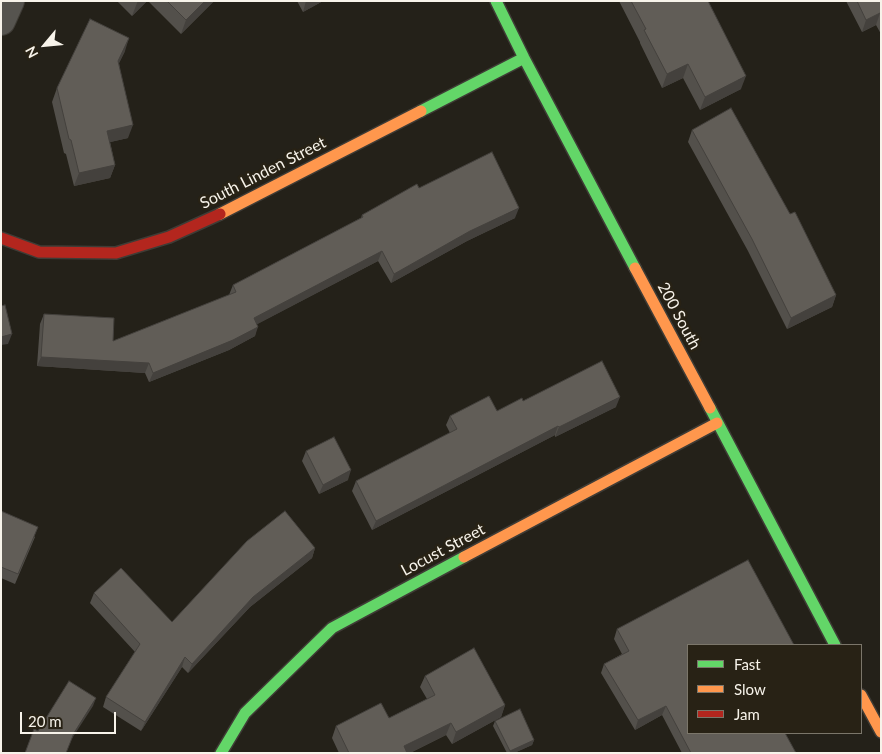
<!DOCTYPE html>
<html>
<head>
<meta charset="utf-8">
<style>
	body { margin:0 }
	#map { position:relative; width:882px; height:754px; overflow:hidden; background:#242119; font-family:Lato,sans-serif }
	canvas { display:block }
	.frame { position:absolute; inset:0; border:2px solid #f7f3ea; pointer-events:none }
	.legend { position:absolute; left:687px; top:644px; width:175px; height:90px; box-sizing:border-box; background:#282215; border:1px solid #7b766a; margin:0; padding:6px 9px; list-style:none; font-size:15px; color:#f7f3ea }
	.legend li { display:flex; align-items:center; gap:10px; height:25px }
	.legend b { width:25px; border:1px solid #7b766a }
	.north { position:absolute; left:20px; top:20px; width:50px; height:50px; -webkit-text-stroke:4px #282215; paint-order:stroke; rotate:242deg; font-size:14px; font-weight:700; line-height:20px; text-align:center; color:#f7f3ea }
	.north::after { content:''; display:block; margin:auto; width:18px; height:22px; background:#f7f3ea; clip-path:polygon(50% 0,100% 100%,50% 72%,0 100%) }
	.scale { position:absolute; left:20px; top:712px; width:96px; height:22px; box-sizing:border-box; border:2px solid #f7f3ea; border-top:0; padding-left:6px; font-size:15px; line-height:18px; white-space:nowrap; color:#f7f3ea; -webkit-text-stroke:4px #282215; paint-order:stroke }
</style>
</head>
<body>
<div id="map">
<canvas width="882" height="754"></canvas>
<div class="frame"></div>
<ul class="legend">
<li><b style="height:6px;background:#63d668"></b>Fast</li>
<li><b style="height:6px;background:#ff974d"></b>Slow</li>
<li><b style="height:6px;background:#b3261e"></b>Jam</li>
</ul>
<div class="north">N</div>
<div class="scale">20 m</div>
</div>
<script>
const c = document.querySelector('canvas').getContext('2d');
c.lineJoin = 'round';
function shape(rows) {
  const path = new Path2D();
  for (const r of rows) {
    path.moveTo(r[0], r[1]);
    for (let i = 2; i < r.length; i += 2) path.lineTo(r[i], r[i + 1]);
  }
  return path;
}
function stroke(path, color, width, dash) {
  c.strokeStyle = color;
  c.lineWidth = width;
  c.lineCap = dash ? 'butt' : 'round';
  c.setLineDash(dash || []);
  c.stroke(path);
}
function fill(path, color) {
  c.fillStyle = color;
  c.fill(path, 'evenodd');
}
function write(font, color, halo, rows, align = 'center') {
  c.font = font + ' Lato,sans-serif';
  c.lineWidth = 5;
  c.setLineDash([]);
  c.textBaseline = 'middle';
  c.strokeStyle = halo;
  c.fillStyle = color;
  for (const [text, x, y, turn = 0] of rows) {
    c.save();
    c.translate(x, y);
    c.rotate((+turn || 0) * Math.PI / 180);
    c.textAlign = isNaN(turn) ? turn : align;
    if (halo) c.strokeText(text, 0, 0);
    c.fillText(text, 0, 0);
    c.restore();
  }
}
const street = shape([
	[1,21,10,1]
]);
const fast = shape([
	[496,1,524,58,635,268],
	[421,111,524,58],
	[710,408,835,645],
	[221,753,245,713,332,628,464,557]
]);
const slow = shape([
	[220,214,421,111],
	[635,268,710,408],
	[464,557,717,423],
	[861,695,881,732]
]);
const jam = shape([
	[1,238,39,252,116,253,169,237,220,214]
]);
const wall = shape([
	[117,1,147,1,132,16],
	[148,1,214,1,181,34],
	[297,1,323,1,303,12],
	[619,1,708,1,741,89,700,110,683,78,662,88,640,43,640,42],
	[846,1,881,1,881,34,876,25,862,32],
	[125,51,119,63,128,138,110,142,115,165,110,178,74,186,66,154,64,153,52,102,57,88],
	[692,130,790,214,836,295,832,307,787,329,748,251,688,142],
	[419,188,515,218,467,241,391,283,378,261,257,324,255,336,229,350,149,382,145,373,37,366,40,324,44,314,113,341,229,295,233,285,361,218,362,215],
	[523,401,616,407,555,437,555,435,372,530,352,491,356,481,450,433,446,425,450,416,497,411],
	[306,451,348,480,319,494,302,461],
	[1,511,35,537,15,584,1,578],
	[315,548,312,558,250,607,188,673,182,667,141,731,103,707,106,697,135,652,90,603,94,593,172,622],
	[617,629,688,645,796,753,682,753,662,715,635,730,601,673,604,664,622,654,614,639],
	[425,676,505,705,501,717,452,744,446,735,410,753,339,753,332,738,336,726,389,718,427,699,420,687],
	[495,721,534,740,532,745,514,753,507,753,493,726]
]);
const shadedWall = shape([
	[138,1,147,1,132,16,137,3],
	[205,1,214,1,181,34,186,20],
	[306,1,323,1,303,12],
	[880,13,876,25,862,32,866,20],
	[129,38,125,51,113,75,118,61],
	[688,64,683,78,662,88,667,74],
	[746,76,741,89,700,110,705,97],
	[133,125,128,138,102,144,107,131],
	[115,165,110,178,74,186,79,173],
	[519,208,515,218,467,241,391,283,394,274,470,231],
	[382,251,378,261,250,328,254,318],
	[836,295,832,307,787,329,791,318],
	[258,327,255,336,229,350,149,382,153,373],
	[12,334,8,344,1,345,1,337],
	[41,357,149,363,145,373,37,366],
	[620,397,616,407,555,437,559,427],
	[558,426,555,435,372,530,376,521],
	[351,470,348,480,319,494,323,485],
	[315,548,312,558,250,607,188,673,192,664,253,597],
	[185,657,182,667,141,731,145,722],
	[96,698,93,706,71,740,74,733],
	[505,705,501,717,452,744,456,732],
	[666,706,662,715,635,730,638,720],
	[451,723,446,735,410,753,402,753,404,746],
	[534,740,532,745,514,753,509,753,510,751]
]);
const building = shape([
	[167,1,205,1,186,20,167,1],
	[631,1,708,1,746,76,705,97,688,64,667,74,644,30,646,29,631,1],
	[857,1,881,1,881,14,880,13,866,20,857,1],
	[90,19,129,38,118,61,133,125,107,131,115,165,79,173,71,140,69,139,57,88,90,19],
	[731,108,790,214,795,212,836,295,791,318,752,239,692,130,731,108],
	[492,152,519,208,470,231,394,274,382,251,254,318,258,327,233,340,153,373,149,363,41,357,44,314,114,318,113,341,236,292,233,285,363,217,362,215,417,184,419,188,492,152],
	[5,305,12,334,1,337,1,306,5,305],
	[602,361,620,397,559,427,558,426,376,521,356,481,457,429,450,416,489,396,497,411,522,398,523,401,602,361],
	[334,437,351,470,323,485,306,451,334,437],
	[1,511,38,527,18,574,1,567,1,511],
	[285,511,315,548,253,597,192,664,185,657,145,722,106,697,140,644,94,593,121,568,172,622,247,541,285,511],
	[748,560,794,645,688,645,688,733,785,733,796,753,691,753,666,706,638,720,604,664,629,651,617,629,748,560],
	[474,648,505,705,456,732,451,723,404,746,407,753,349,753,336,726,381,703,389,718,435,695,425,676,474,648],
	[69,681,96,698,74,733,66,753,25,753,34,729,38,731,69,681],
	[520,709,534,740,510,751,495,721,520,709]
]);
const streetNames = [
	["South Linden Street",263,173,-27],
	["200 South",679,316,62],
	["Locust Street",443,550,-28]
];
stroke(street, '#3f3c36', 30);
stroke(fast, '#3f3c36', 14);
stroke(slow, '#3f3c36', 14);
stroke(jam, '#3f3c36', 14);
stroke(street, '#56544f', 28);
stroke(fast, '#63d668', 11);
stroke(slow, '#ff974d', 11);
stroke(jam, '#b3261e', 11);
fill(wall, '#53504b');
fill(shadedWall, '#44413d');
fill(building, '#615d57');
stroke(building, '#44413d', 1);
write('16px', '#f7f3ea', '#282215', streetNames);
</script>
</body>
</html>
